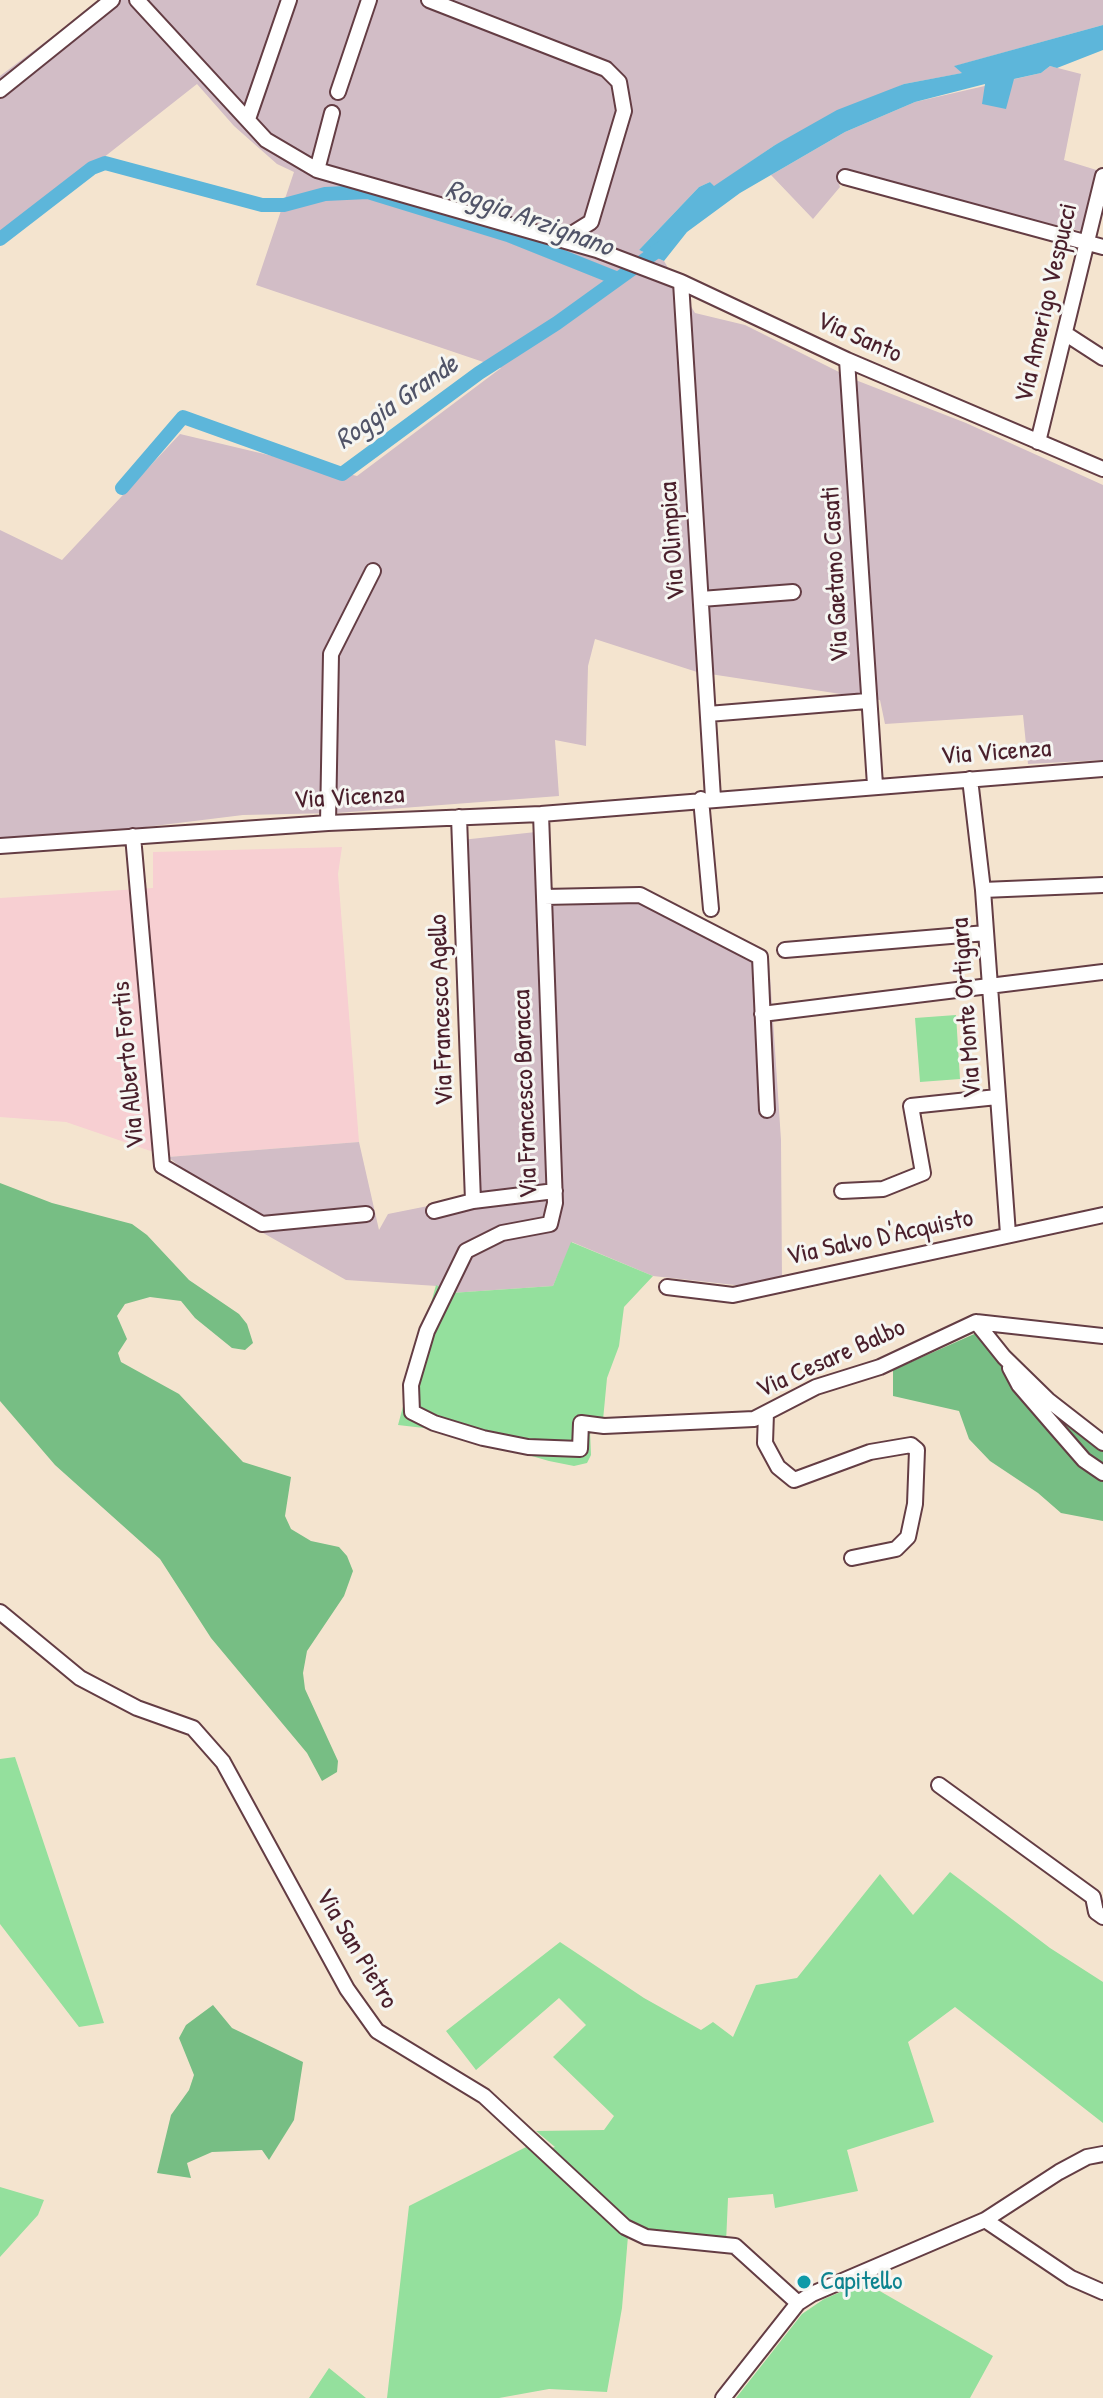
<!DOCTYPE html>
<html>
<head>
<meta charset="utf-8">
<style>
	body { margin:0 }
	canvas { display:block; background:#f4e4cf }
</style>
</head>
<body>
<canvas width="1103" height="2398"></canvas>
<script>
const c = document.querySelector('canvas').getContext('2d');
c.lineJoin = 'round';
function fill(path, color) {
  c.fillStyle = color;
  c.fill(path, 'evenodd');
}
function shape(rows) {
  const path = new Path2D();
  for (const r of rows) {
    path.moveTo(r[0], r[1]);
    for (let i = 2; i < r.length; i += 2) path.lineTo(r[i], r[i + 1]);
  }
  return path;
}
function stroke(path, color, width, dash) {
  c.strokeStyle = color;
  c.lineWidth = width;
  c.lineCap = dash ? 'butt' : 'round';
  c.setLineDash(dash || []);
  c.stroke(path);
}
function write(font, color, halo, rows, align = 'center') {
  c.font = font + ' "Patrick Hand",sans-serif';
  c.lineWidth = 6;
  c.setLineDash([]);
  c.textBaseline = 'middle';
  c.strokeStyle = halo;
  c.fillStyle = color;
  for (const [text, x, y, turn = 0] of rows) {
    c.save();
    c.translate(x, y);
    c.rotate((+turn || 0) * Math.PI / 180);
    c.textAlign = isNaN(turn) ? turn : align;
    if (halo) c.strokeText(text, 0, 0);
    c.fillText(text, 0, 0);
    c.restore();
  }
}
const built = shape([
	[342,847,338,874,359,1142,168,1157,66,1122,0,1117,0,898,153,888,153,852]
]);
const industrial = shape([
	[101,0,1103,0,1103,25,955,66,963,73,904,84,775,145,714,187,710,182,699,187,639,250,664,261,695,313,745,325,853,379,966,423,1103,485,1103,760,1028,764,1023,715,885,724,880,700,697,672,595,639,588,666,586,746,555,740,559,796,337,813,243,815,0,845,0,530,62,560,180,434,357,476,501,368,256,285,294,172,277,164,234,126,197,84,0,239,0,76],
	[1050,66,1081,74,1064,160,1103,172,1089,233,843,174,837,178,840,187,813,219,771,175,845,132,915,102,1041,73],
	[536,832,550,901,555,906,642,902,684,910,764,949,769,960,781,1140,782,1282,762,1288,653,1276,572,1242,553,1286,451,1293,437,1286,346,1280,235,1217,249,1221,168,1157,359,1142,379,1230,388,1214,468,1198,452,841]
]);
const green = shape([
	[956,1015,960,1079,920,1082,915,1018],
	[571,1242,653,1276,624,1307,619,1346,607,1378,603,1420,590,1431,591,1455,587,1463,574,1466,549,1461,441,1430,398,1425,436,1285,451,1293,553,1286],
	[15,1757,104,2023,79,2027,0,1924,0,1759],
	[950,1872,1050,1948,1103,1982,1103,2123,955,2007,908,2042,934,2122,847,2150,858,2191,775,2208,773,2194,728,2198,726,2243,628,2236,622,2308,607,2392,549,2389,499,2398,387,2398,409,2206,538,2141,549,2149,555,2147,536,2131,604,2130,614,2116,553,2057,586,2025,559,1998,476,2070,446,2031,560,1942,644,1998,701,2030,713,2022,733,2037,756,1985,797,1978,880,1874,913,1915],
	[0,2187,44,2200,38,2215,0,2257],
	[864,2282,993,2356,970,2398,736,2398,802,2314,824,2299],
	[329,2368,366,2398,309,2398]
]);
const forest = shape([
	[0,1183,52,1203,132,1224,147,1235,189,1280,239,1314,247,1324,253,1343,245,1350,232,1348,195,1318,181,1301,150,1297,125,1304,117,1316,127,1339,118,1353,121,1362,179,1394,243,1462,291,1477,285,1516,291,1529,311,1541,339,1547,347,1556,353,1571,344,1596,307,1651,303,1673,305,1689,338,1761,337,1772,322,1781,307,1753,211,1638,160,1559,55,1465,0,1401],
	[981,1331,994,1348,1103,1439,1103,1521,1061,1513,1038,1493,990,1461,969,1439,959,1411,893,1396,893,1370],
	[213,2005,232,2028,303,2062,294,2120,269,2160,262,2150,212,2152,187,2163,191,2178,157,2173,171,2115,189,2090,194,2075,179,2038,186,2025]
]);
const water = shape([
	[1103,25,1103,50,1057,68,1050,66,1041,73,1014,79,1006,109,982,104,985,84,915,102,845,132,740,193,687,232,664,261,639,250,699,187,710,182,714,186,775,145,837,110,904,84,962,73,954,66]
]);
const canal = shape([
	[0,239,92,168,105,163,262,205,284,205,325,194,368,192,508,235,618,279],
	[122,488,183,417,342,474,479,373,557,323,664,246]
]);
const minor = shape([
	[137,0,266,140,317,170,597,250,681,282,847,360,1103,469],
	[429,0,606,69,619,82,624,111,591,222,562,240],
	[0,90,112,0],
	[338,92,369,0],
	[248,119,289,0],
	[317,170,332,113],
	[845,177,1103,247],
	[681,282,713,798],
	[1066,334,1103,358],
	[847,360,875,785],
	[1038,442,1103,176],
	[701,599,793,592],
	[708,714,867,701],
	[970,779,983,890,1008,1234],
	[701,799,711,909],
	[541,814,555,1203,550,1224,502,1233,466,1251,427,1331,411,1385,412,1412,434,1423,483,1438,528,1447,580,1449,581,1423,604,1426,754,1419,816,1387,880,1367,976,1322,1103,1336],
	[459,817,473,1201],
	[328,823,331,654,373,571],
	[133,836,162,1166,262,1224,366,1214],
	[0,846,328,823,541,814,1103,769],
	[983,890,1103,885],
	[544,897,640,895,760,957,767,1110],
	[785,950,986,933],
	[762,1014,1103,972],
	[842,1191,883,1189,923,1173,911,1106,997,1097],
	[434,1211,473,1201,555,1191],
	[667,1287,733,1295,1103,1215],
	[976,1322,1004,1357,1048,1400,1103,1443],
	[1010,1368,1019,1385,1057,1429,1084,1460,1103,1473],
	[766,1413,765,1443,778,1467,794,1480,870,1452,911,1445,917,1450,915,1504,908,1537,896,1549,852,1558],
	[0,1612,80,1678,137,1708,193,1728,223,1762,347,1989,377,2031,484,2096,625,2227,646,2237,735,2246,798,2303],
	[939,1785,1093,1897,1096,1912,1103,1917],
	[985,2220,1071,2278,1103,2292],
	[723,2398,798,2303,812,2294,985,2220,1059,2172,1087,2157,1103,2154]
]);
const markers = [
	[804,2282,8,"#0f9aa8"]
];
const streetNames = [
	["Via Amerigo Vespucci",1047,303,-77],
	["Via Santo",859,338,24],
	["Via Olimpica",673,541,-94],
	["Via Gaetano Casati",836,574,-93],
	["Via Vicenza",996,753,-4],
	["Via Vicenza",349,798,-3],
	["Via Monte Ortigara",967,1008,-94],
	["Via Francesco Agello",442,1010,-92],
	["Via Alberto Fortis",129,1065,-95],
	["Via Francesco Baracca",526,1094,-92],
	["Via Salvo D'Acquisto",880,1238,-12],
	["Via Cesare Balbo",831,1359,-24],
	["Via San Pietro",356,1949,59]
];
const cultureNames = [
	["Capitello",820,2282]
];
const waterNames = [
	["Roggia Arzignano",529,219,20],
	["Roggia Grande",397,403,-35]
];
fill(built, '#f7cfd2');
fill(industrial, '#d2bdc6');
fill(green, '#94e09d');
fill(forest, '#77be84');
fill(water, '#5db6da');
stroke(canal, '#5db6da', 14);
stroke(minor, '#643d44', 18);
stroke(minor, '#fff', 14);
for (const [x, y, r, color] of markers) {
  const dot = new Path2D();
  dot.arc(x, y, r, 0, 2 * Math.PI);
  c.fillStyle = color;
  c.fill(dot);
  stroke(dot, '#f6f6f2', 3);
}
write('26px', '#4a1f2b', '#f6f6f2', streetNames);
write('26px', '#0d838f', '#f6f6f2', cultureNames, 'left');
write('italic 28px', '#515468', '#f6f6f2', waterNames);
</script>
</body>
</html>
